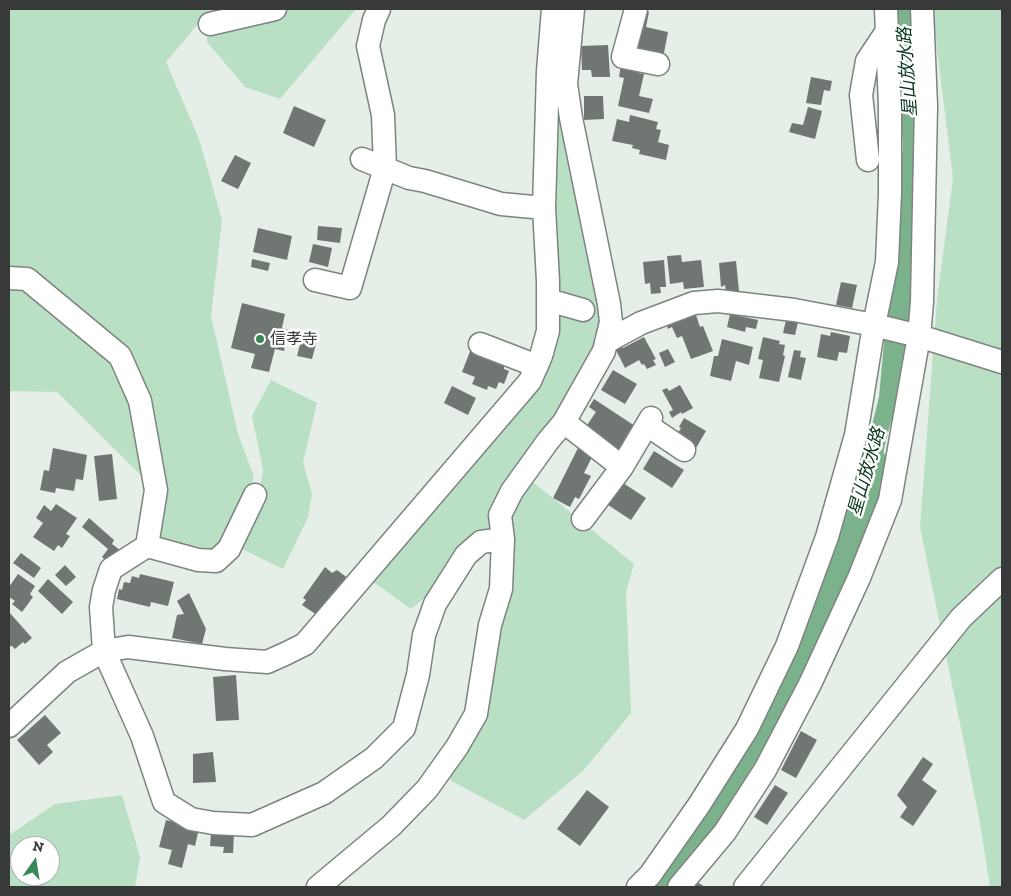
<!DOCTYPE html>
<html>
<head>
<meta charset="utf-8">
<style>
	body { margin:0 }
	#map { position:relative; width:1011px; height:896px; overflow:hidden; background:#e6eee8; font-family:"Zilla Slab",serif }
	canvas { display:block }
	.frame { position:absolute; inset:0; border:10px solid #373a38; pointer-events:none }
	.north { position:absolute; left:10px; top:836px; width:50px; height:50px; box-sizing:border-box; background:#fff; border:1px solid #afb0af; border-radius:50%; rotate:13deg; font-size:14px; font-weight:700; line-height:20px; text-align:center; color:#373a38 }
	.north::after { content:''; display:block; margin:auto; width:18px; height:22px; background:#388757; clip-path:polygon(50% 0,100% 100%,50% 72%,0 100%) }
</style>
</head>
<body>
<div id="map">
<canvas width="1011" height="896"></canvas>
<div class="frame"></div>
<div class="north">N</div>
</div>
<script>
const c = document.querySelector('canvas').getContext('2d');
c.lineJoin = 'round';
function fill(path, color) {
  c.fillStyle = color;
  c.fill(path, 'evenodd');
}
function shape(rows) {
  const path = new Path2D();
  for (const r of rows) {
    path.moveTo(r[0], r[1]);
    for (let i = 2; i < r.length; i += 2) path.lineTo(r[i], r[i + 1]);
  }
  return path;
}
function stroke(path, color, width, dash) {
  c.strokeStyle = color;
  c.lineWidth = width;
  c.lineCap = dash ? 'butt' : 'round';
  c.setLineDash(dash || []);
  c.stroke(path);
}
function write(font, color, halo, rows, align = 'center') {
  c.font = font + ' "Zilla Slab","Noto Sans JP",serif';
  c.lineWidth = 5;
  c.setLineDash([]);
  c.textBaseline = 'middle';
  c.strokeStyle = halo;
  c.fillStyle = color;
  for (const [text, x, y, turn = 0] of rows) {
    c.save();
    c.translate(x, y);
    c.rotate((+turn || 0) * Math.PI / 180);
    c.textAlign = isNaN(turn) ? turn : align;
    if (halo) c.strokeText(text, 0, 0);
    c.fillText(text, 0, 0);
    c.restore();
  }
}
const green = shape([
	[9,9,248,9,198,24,166,62,199,139,222,220,211,316,238,434,254,477,225,553,148,543,156,490,57,392,9,391],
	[266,9,356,9,280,99,245,87,207,42,207,32],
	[932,9,1002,9,1002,887,990,887,979,817,920,527,937,300,953,178],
	[548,98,569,108,609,304,604,351,528,478,634,564,626,592,631,713,583,771,524,820,450,780,485,660,496,540,411,609,368,578,534,358,548,317],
	[271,380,317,403,303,462,312,494,308,517,283,569,234,545,258,498,263,470,252,416],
	[122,795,140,857,135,887,9,887,9,835,55,804],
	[20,846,50,846,50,876,20,876]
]);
const water = shape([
	[891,9,916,9,921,111,909,357,886,440,869,523,853,501,879,397,887,310,896,230,903,146,896,50]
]);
const river = shape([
	[662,887,703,839,748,768,787,697,817,628,864,490,871,464]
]);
const building = shape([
	[638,10,649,12,646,27,668,32,663,58,629,51],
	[608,45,610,77,592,77,591,70,582,70,581,46],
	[621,65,639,69,638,73,644,74,639,96,653,99,649,113,618,106,624,78,619,77],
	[811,77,832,81,830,91,824,90,821,105,806,103],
	[584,96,603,96,604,119,584,120],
	[294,106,326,120,314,147,283,133],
	[808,107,822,111,815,139,789,132,792,123,803,125],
	[630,115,658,122,656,129,661,130,658,142,669,145,666,160,639,154,640,150,632,148,633,145,612,141,617,119,629,122],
	[235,155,251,163,238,189,221,181],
	[318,226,342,228,340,243,317,240],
	[258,228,292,236,287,260,253,252],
	[313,244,332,248,328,267,309,262],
	[681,255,682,262,701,260,704,287,684,289,683,282,670,284,667,256],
	[252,259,270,263,268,271,251,267],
	[664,260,666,287,660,287,661,293,651,294,650,283,645,284,643,262],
	[736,261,739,291,726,292,725,285,721,287,719,263],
	[841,282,857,285,852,308,836,305],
	[242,303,285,314,282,328,289,330,284,351,275,349,269,372,251,368,255,354,231,348],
	[695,312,700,327,703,326,713,351,691,359,682,336,677,338,672,327,668,329,666,323],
	[730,314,758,320,756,329,746,327,745,332,727,327],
	[786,320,798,322,795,335,783,333],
	[831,332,850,336,847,353,839,352,837,361,817,357,821,334,830,336],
	[302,337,317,340,312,359,297,356],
	[644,337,656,359,653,360,656,365,647,369,644,364,642,365,639,360,625,368,614,346,621,343,623,348],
	[763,337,780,341,779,344,785,345,783,355,785,356,779,382,759,378,763,360,758,359],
	[722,339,753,347,749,365,736,361,731,381,710,376,714,356,718,356],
	[471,349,504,362,504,369,509,371,504,384,499,382,496,389,488,386,487,390,472,384,475,377,462,372],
	[668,349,675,362,665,367,659,353],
	[794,350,801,351,800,357,806,358,801,380,788,377],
	[613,370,637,384,625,404,601,390],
	[680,385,693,408,682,414,681,412,672,418,669,412,673,410,662,390,667,388,669,391],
	[452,386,476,398,468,415,444,403],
	[594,399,635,426,619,451,585,428,596,412,589,407],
	[684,418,706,431,696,448,676,436,681,428,679,427],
	[53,448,87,455,83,480,76,479,74,491,56,488,55,493,40,490,44,470,49,471],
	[578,448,593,455,584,473,591,476,579,499,575,497,570,507,553,498],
	[654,451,684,470,672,488,643,469],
	[112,454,117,499,99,501,94,456],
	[623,483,646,498,631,520,608,505],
	[56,504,77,518,66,534,70,536,62,548,58,545,54,551,33,537,43,523,36,518,44,505,51,511],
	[89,518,114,540,112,544,120,550,109,563,102,557,108,549,82,527],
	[21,553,41,568,34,578,13,563],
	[65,565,76,577,66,586,55,575],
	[325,567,332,573,337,570,349,579,320,617,302,605,306,600,303,598],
	[18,574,35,586,30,594,33,597,22,612,12,604,15,601,9,597,9,587],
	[140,574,174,582,168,606,151,602,150,607,117,599,119,589,122,590,124,582,130,583,132,576,139,578],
	[48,579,73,602,62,614,38,591],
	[189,593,206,629,202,644,172,638,177,615,184,614,177,601],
	[9,612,32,638,25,644,23,642,15,649,12,646,9,646],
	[236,675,239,720,216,721,213,677],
	[45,715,61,733,47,745,53,752,39,765,17,740],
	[801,731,817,740,796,778,781,770],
	[213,752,216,782,193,783,193,754],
	[923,757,933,764,922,780,937,791,913,826,900,817,907,807,897,795],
	[775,785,788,793,767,825,754,817],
	[587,790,609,807,580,846,557,829],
	[166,820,199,828,195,846,188,844,182,868,168,864,172,850,159,847],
	[211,832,234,834,233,853,223,853,224,847,210,846],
	[697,882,705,887,693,887]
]);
const minor = shape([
	[636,9,623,57,658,64],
	[210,24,275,9],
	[362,159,409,178,425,181,501,204,544,208],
	[868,160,861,95,867,61,887,31],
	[9,278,27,279,120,356,140,401,156,490,147,546,111,569,104,590,101,607,104,651,142,736,164,802,191,819,213,823,252,825,324,793,374,758,404,728,418,675,424,635,435,604,466,555,481,542,503,539],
	[315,280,350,288,385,168,383,115,368,46,374,20,379,9],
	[548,300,583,310],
	[606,342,641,323,694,303,718,301,794,310,874,325,919,336,1002,362],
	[480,344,537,366],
	[564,422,622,467,651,418],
	[647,425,684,450],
	[583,519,622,467],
	[147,546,198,560,216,561,229,549,255,495],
	[9,726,67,672,104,651,128,647,225,659,267,662,285,654,305,644,530,381,541,356,548,331,548,281,544,208,548,71,553,9],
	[318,887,391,826,427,789,457,747,476,714,490,625,501,589,503,539,500,515,512,491,548,441,564,422,604,351,611,322,609,304,571,118,566,84,573,9],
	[638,887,650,875,699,805,747,729,787,646,827,537,856,435,874,325,887,262,890,193,890,107,886,9],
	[679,887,725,832,765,770,810,684,859,578,890,500,919,336,922,302,926,106,922,9],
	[745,887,961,618,1002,579]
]);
const markers = [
	[260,339,5,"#388757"]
];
const poiNames = [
	["信孝寺",270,339]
];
const waterNames = [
	["星山放水路",908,72,-94],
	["星山放水路",867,472,-74]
];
fill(green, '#b9dfc4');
fill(water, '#7bb28c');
stroke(river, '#7bb28c', 34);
fill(building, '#707772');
stroke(minor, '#7d847f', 25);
stroke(minor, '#fff', 22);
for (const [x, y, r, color] of markers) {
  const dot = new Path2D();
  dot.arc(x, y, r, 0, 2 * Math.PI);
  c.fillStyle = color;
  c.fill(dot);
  stroke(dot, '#fff', 2);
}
write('16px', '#373a38', '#fff', poiNames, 'left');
write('italic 18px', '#0a371e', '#fff', waterNames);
</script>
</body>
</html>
